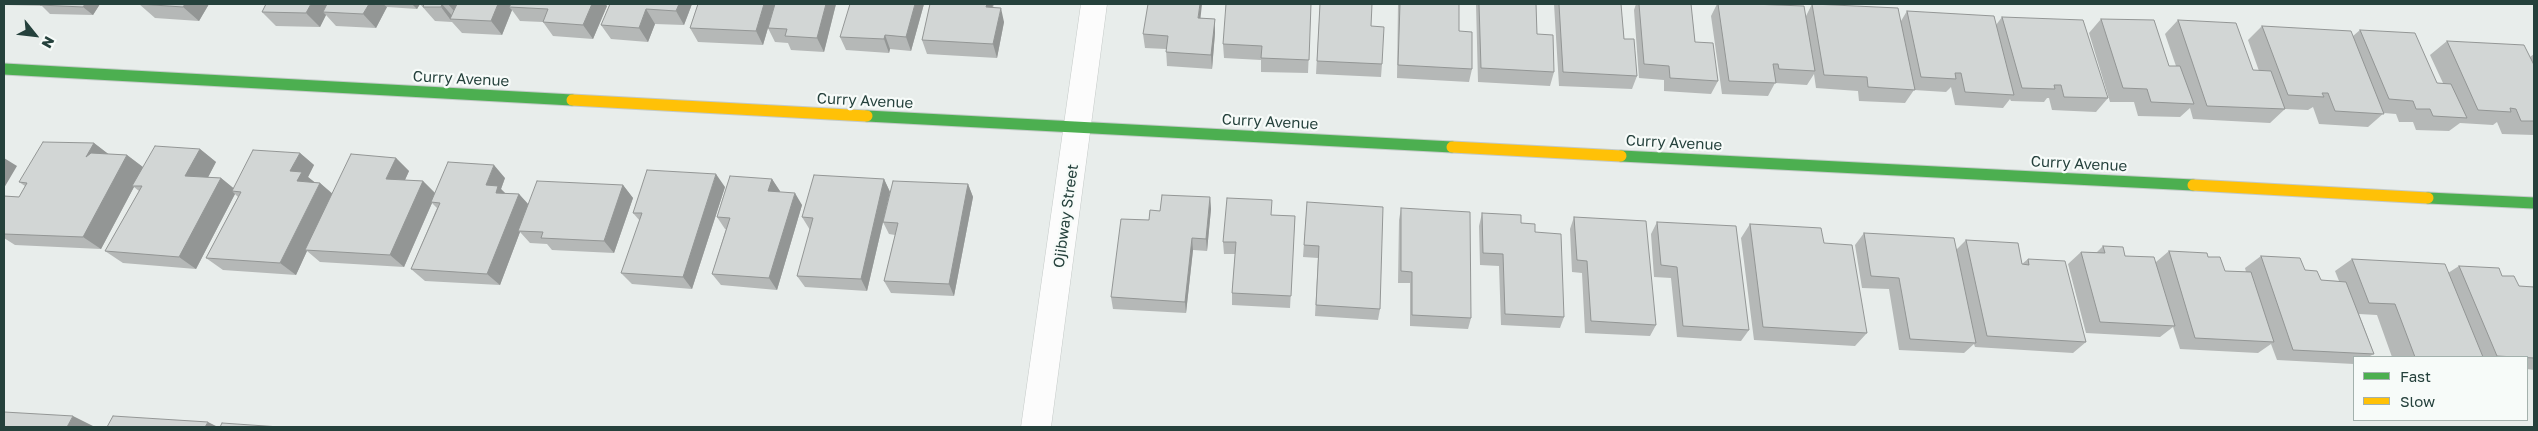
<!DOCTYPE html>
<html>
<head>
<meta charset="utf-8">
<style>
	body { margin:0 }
	#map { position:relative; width:2538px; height:431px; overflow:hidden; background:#e8edeb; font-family:"Golos Text",sans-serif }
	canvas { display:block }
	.frame { position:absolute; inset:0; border:5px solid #25413c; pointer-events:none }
	.legend { position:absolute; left:2353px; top:356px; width:175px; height:65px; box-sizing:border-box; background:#f7fbf9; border:1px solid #a3b1ad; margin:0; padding:6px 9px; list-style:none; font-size:15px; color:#25413c }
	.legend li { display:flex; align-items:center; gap:10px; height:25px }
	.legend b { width:25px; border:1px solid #a3b1ad }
	.north { position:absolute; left:10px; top:10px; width:50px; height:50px; -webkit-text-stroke:4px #f7fbf9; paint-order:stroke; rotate:119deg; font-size:14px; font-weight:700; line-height:20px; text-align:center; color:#25413c }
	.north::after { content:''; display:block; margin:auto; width:18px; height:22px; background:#25413c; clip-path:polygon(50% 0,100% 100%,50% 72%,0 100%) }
</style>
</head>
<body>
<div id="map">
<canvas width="2538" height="431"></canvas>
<div class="frame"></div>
<ul class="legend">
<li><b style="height:6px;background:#4caf50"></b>Fast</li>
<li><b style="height:6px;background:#ffc107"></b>Slow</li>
</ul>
<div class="north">N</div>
</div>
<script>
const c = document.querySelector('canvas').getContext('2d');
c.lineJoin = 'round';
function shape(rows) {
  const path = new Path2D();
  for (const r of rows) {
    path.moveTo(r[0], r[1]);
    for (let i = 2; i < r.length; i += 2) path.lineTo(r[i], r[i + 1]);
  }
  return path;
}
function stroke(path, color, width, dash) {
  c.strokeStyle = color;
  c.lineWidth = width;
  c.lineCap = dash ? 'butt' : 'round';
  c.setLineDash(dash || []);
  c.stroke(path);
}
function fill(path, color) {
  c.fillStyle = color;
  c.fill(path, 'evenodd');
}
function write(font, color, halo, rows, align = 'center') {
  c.font = font + ' "Golos Text",sans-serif';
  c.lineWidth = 4.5;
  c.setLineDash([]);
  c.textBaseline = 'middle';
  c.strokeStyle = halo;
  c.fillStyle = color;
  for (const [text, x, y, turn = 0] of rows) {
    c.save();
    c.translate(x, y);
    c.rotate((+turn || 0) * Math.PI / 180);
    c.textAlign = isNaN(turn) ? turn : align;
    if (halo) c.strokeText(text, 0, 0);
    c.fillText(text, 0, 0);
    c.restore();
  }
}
const street = shape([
	[1081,4,1107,4,1051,427,1021,427,1081,4]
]);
const fast = shape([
	[4,69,572,100],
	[867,116,1452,147],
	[1621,156,2193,185],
	[2428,198,2534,203]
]);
const slow = shape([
	[572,100,867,116],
	[1452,147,1621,156],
	[2193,185,2428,198]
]);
const wall = shape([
	[4,4,100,4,93,15,50,14,42,6,4,5],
	[139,4,209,4,199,21,155,18],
	[266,4,420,4,417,9,387,7,376,28,336,26,326,15,320,27,276,26,262,12],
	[420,4,605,4,607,6,593,39,553,36,543,22,520,21,512,10,502,35,462,33,452,22,435,21],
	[610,4,692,4,684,25,655,24,648,42,611,39,601,25],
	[698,4,836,4,824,52,791,50,788,43,775,42,768,28,774,7,763,45,698,42,690,28],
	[924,4,911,51,890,49,889,53,846,50,840,37],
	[930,4,994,4,993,8,1004,22,997,58,927,54,922,40],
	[1311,4,1308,73,1261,72,1261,60,1224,58,1223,44],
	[1320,4,1371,26,1382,64,1381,77,1316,74],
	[1398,4,1459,4,1459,31,1472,69,1469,82,1397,78],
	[1476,4,1536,4,1537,34,1554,72,1550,86,1478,82],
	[1554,4,1621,4,1624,39,1637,76,1632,89,1559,86],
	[1636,4,1691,4,1695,42,1718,81,1711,94,1664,91,1664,80,1639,78,1634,10],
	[1717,4,1751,4,1806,16,1812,4,1901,21,1907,11,1996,25,2002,17,2108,98,2096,112,2052,110,2049,98,2047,98,2044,102,2011,101,2010,99,2003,108,1955,105,1951,87,1946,92,1914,90,1905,103,1859,101,1858,91,1816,88,1814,74,1807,85,1775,83,1768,96,1722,94,1711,16],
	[1201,18,1215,19,1215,33,1212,69,1167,66,1166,49,1145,48,1143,34],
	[2101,19,2169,66,2176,66,2165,34,2178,20,2253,70,2259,71,2248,40,2262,26,2353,36,2360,30,2437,83,2443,83,2430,55,2447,41,2530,57,2534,54,2534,135,2502,134,2497,122,2493,125,2460,123,2449,131,2416,130,2413,122,2399,122,2396,114,2384,113,2368,127,2319,124,2313,107,2308,110,2285,109,2270,123,2193,119,2190,108,2180,117,2138,116,2134,102,2110,102,2089,33],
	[94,143,108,154,127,155,143,167,200,149,216,162,208,177,221,178,233,188,300,153,314,165,308,177,314,182,320,183,332,194,396,158,409,171,405,180,423,181,435,193,505,178,501,189,505,193,519,194,528,205,623,185,633,198,614,253,552,250,547,244,530,243,520,232,500,285,425,281,411,269,437,208,432,203,404,267,320,262,307,251,296,275,223,270,206,258,238,197,235,194,196,269,123,263,105,251,139,191,134,187,101,249,15,245,4,238,4,196,19,197,25,186,19,182],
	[772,179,780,192,802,205,777,290,721,285,712,274,726,229,725,229,717,217],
	[884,179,890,192,867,291,805,287,797,276,810,230,802,217],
	[968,184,973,197,954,296,891,293,884,281,895,235,889,234,883,222],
	[725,187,692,289,632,284,621,273,640,221,633,213],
	[1210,197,1211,209,1207,251,1193,250,1186,313,1113,309,1111,297,1149,220,1160,211],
	[1307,202,1380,309,1378,320,1315,316,1318,258,1303,257],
	[1401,208,1471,318,1468,329,1410,326,1410,283,1398,283,1399,220],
	[1482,213,1521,223,1535,232,1564,317,1560,328,1501,325,1499,266,1480,265,1479,226],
	[1295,216,1290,308,1232,305,1232,293,1235,254,1224,254,1223,242],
	[1574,217,1656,325,1650,336,1585,333,1582,273,1572,272,1570,229],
	[1657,222,1749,330,1741,341,1677,337,1671,278,1654,277,1651,234],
	[1750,224,1824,243,1867,333,1855,346,1754,340,1741,238],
	[1864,233,1956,250,1966,240,2022,264,2028,259,2086,342,2073,353,1975,347,1974,344,1964,353,1899,350,1889,289,1862,288,1855,245],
	[2103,246,2125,256,2156,262,2169,251,2208,257,2225,271,2246,272,2245,268,2261,256,2305,270,2321,280,2339,281,2335,271,2352,259,2448,273,2459,266,2502,276,2519,286,2534,287,2534,370,2527,369,2527,357,2392,357,2377,315,2359,314,2374,354,2368,357,2354,357,2354,364,2277,360,2271,344,2258,353,2180,349,2173,327,2160,337,2086,333,2068,264,2081,252,2097,252]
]);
const shadedWall = shape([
	[85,4,100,4,93,15,83,7],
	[185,4,209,4,199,21,183,7],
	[311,4,332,4,323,12,326,15,320,27,306,13],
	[369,4,383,4,387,7,376,28,363,14],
	[412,4,420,4,417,9],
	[442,4,454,18,450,19,441,7],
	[448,4,458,4,460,18],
	[498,4,515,4,509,7,512,10,502,35,491,21],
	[592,4,605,4,607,6,593,39,583,25],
	[679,4,692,4,684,25,676,11],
	[764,4,775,4,763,45,756,31],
	[826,4,836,4,824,52,817,38],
	[915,4,924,4,911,51,906,37],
	[987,4,993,4,990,21,986,7],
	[1200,4,1202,4,1199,32,1198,18],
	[1001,8,1004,22,997,58,993,44],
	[646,9,655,24,648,42,639,28],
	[1215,19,1215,33,1212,69,1211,55],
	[885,35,890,49,889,53,884,39],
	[94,143,111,156,86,157],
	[200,149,216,162,202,189,185,176],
	[300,153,314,165,308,177,317,184,297,181,290,171],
	[127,155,144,168,132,186,134,187,101,249,83,237],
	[4,158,17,166,4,188],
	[396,158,409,171,400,191,386,179],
	[494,165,505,178,501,189,510,198,508,205,486,185],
	[716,174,725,187,692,289,683,277],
	[221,178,237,191,232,191,235,194,196,269,179,257],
	[772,179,780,191,776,204,768,191],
	[884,179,890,192,867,291,861,279],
	[423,181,436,194,431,202,432,203,404,267,390,255],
	[320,183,334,195,305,250,307,251,296,275,280,263],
	[968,184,973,197,954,296,949,284],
	[623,185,633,198,614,253,604,241],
	[795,193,802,205,777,290,769,278],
	[519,194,530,206,518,231,520,232,500,285,487,274],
	[1210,197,1211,209,1207,251,1206,239],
	[1192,238,1193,250,1186,313,1185,302],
	[73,416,93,426,92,427,67,427],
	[208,422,218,427,205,427]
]);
const building = shape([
	[41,4,85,4,83,7,40,5,41,4],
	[139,4,185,4,183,7,139,4],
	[266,4,311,4,306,13,262,12,266,4],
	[327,4,369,4,363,14,323,12,327,4],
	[424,4,448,4,442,4,441,7,423,7,424,4],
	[457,4,498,4,491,21,450,19,457,4],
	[511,4,592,4,583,25,543,22,548,9,509,7,511,4],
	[610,4,679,4,676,11,646,9,639,28,601,25,610,4],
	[698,4,764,4,756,31,690,28,698,4],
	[775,4,826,4,817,38,785,36,787,29,768,28,775,4],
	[850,4,915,4,906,37,885,35,884,39,840,37,850,4],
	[930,4,987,4,986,7,1001,8,993,44,922,40,930,4],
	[1148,4,1200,4,1198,18,1215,19,1211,55,1166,52,1168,36,1143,34,1148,4],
	[1226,4,1311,4,1309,60,1261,58,1262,46,1223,44,1226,4],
	[1320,4,1372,4,1371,26,1384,27,1382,64,1317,61,1320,4],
	[1400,4,1459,4,1459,31,1472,32,1472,69,1398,65,1400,4],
	[1479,4,1536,4,1537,34,1553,35,1554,72,1481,68,1479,4],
	[1559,4,1621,4,1624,39,1634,39,1637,76,1563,72,1559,4],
	[1639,4,1691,4,1695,42,1713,43,1718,81,1670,78,1669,66,1644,64,1639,4],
	[1718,4,1751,4,1804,6,1815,71,1779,69,1778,64,1773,64,1776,83,1729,81,1718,4],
	[1812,4,1898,8,1915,90,1868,87,1867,77,1824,75,1812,4],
	[1907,11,1994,16,2014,95,1965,92,1961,73,1955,73,1956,79,1921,77,1907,11],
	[2002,17,2083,20,2108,98,2064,97,2061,85,2054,85,2055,89,2022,88,2002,17],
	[2101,19,2154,20,2169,66,2180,66,2194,104,2151,102,2147,89,2123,88,2101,19],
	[2178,20,2236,23,2253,70,2271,71,2285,109,2207,106,2178,20],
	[2262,26,2351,31,2384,114,2335,111,2328,93,2322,93,2324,97,2288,95,2262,26],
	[2360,30,2415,33,2437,83,2451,84,2467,118,2433,116,2430,109,2416,109,2413,101,2389,99,2360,30],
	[2447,41,2524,45,2534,65,2534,121,2521,121,2516,109,2510,108,2511,112,2478,110,2447,41],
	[43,142,94,143,86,157,91,153,127,155,83,237,4,234,4,196,19,197,27,183,19,182,43,142],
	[155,146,200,149,185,176,221,178,179,257,105,251,142,186,132,186,155,146],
	[253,150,300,153,290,171,302,172,297,181,320,183,280,263,206,258,241,192,232,191,253,150],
	[351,154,396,158,386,179,423,181,390,255,305,250,351,154],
	[448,162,494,165,486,185,498,186,496,193,519,194,487,274,411,269,440,203,431,202,448,162],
	[647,170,716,174,683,277,621,273,642,213,633,213,647,170],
	[814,175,884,179,861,279,797,276,813,218,802,217,814,175],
	[730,176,772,179,768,191,795,193,769,278,712,274,730,218,717,217,730,176],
	[537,181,623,185,604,241,541,238,543,232,518,231,537,181],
	[893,181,968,184,949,284,884,281,898,223,883,222,893,181],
	[1162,195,1210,197,1206,239,1192,238,1185,302,1111,297,1121,219,1149,220,1150,210,1160,211,1162,195],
	[1227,198,1272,200,1271,215,1295,216,1291,296,1232,293,1236,242,1223,242,1227,198],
	[1307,202,1383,207,1380,309,1316,305,1319,246,1304,245,1307,202],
	[1401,208,1470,212,1471,318,1412,315,1412,272,1401,271,1401,208],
	[1482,213,1521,215,1521,223,1535,224,1535,232,1561,234,1564,317,1505,314,1503,254,1483,253,1482,213],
	[1574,217,1646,221,1656,325,1591,321,1587,261,1577,260,1574,217],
	[1657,222,1736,226,1749,330,1683,326,1677,267,1661,265,1657,222],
	[1750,224,1821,228,1824,243,1852,245,1867,333,1763,327,1750,224],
	[1864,233,1954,238,1976,343,1910,339,1899,278,1871,276,1864,233],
	[1966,240,2018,243,2022,264,2029,265,2028,259,2065,261,2086,342,1987,336,1966,240],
	[2103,246,2123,247,2125,256,2154,257,2175,326,2100,322,2081,252,2105,253,2103,246],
	[2169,251,2207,253,2208,257,2220,257,2225,271,2251,272,2274,342,2195,338,2169,251],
	[2261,256,2300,258,2305,270,2317,271,2321,280,2346,282,2374,354,2293,350,2261,256],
	[2352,259,2445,264,2483,357,2415,357,2395,304,2369,303,2352,259],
	[2459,266,2499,268,2502,276,2514,276,2519,286,2534,287,2534,358,2497,356,2459,266],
	[4,412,73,416,67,427,4,427,4,412],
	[113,416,208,422,205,427,107,427,113,416],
	[222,423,280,427,220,427,222,423]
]);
const streetNames = [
	["Curry Avenue",461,79,3],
	["Curry Avenue",865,101,3],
	["Curry Avenue",1270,122,3],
	["Curry Avenue",1674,143,3],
	["Curry Avenue",2079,164,3],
	["Ojibway Street",1066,216,-82]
];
stroke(street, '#c5cac8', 1);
stroke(fast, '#c3cac8', 13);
stroke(slow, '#c3cac8', 13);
fill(street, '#fcfcfc');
stroke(fast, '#4caf50', 11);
stroke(slow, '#ffc107', 11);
fill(wall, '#b5b8b7');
fill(shadedWall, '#939695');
fill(building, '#d2d6d5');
stroke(building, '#939695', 1);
write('15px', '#25413c', '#f7fbf9', streetNames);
</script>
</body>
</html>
